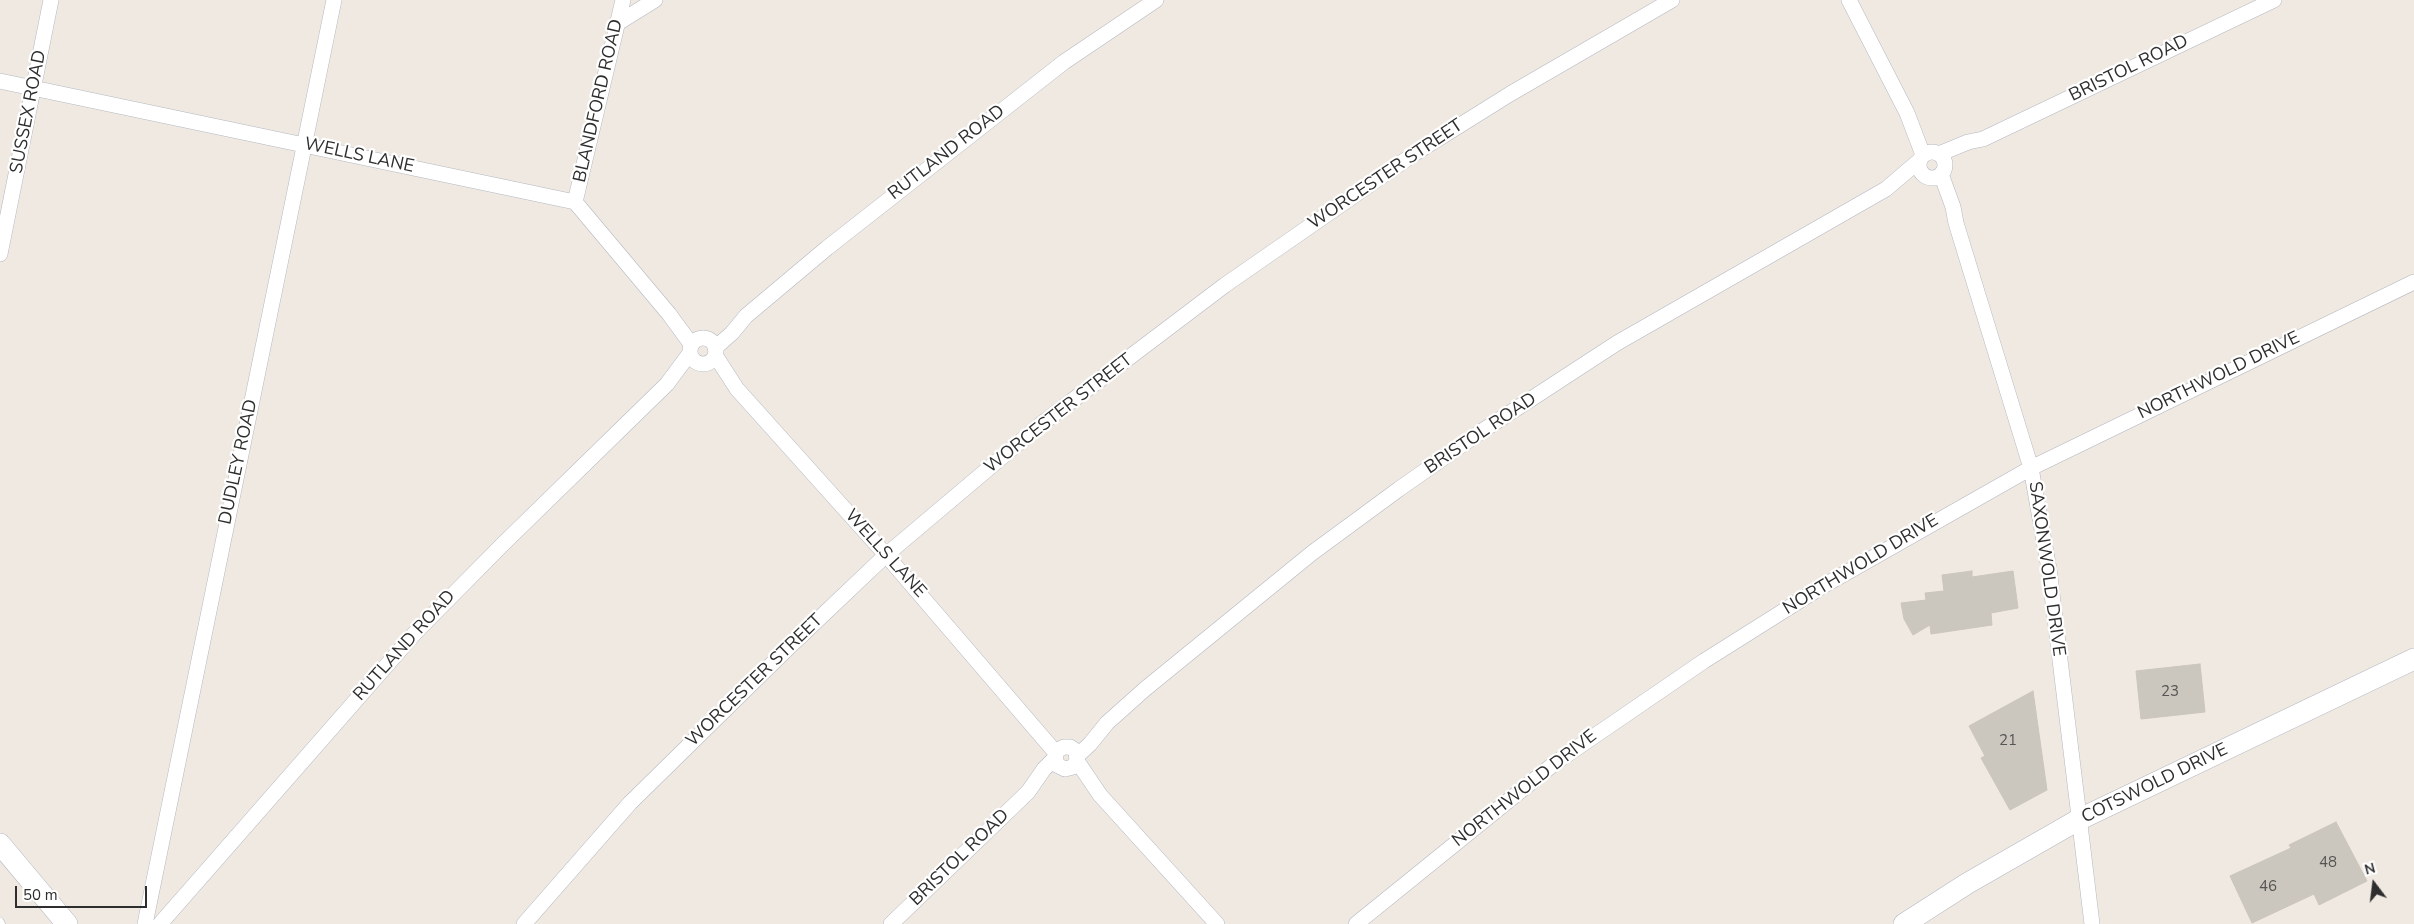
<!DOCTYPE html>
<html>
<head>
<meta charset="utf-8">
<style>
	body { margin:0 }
	#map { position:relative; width:2414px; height:924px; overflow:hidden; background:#efe9e1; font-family:"Nunito Sans",sans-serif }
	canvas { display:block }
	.north { position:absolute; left:2349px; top:859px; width:50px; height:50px; -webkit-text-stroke:4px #fff; paint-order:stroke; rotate:345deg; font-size:14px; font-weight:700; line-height:20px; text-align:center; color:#2e2e2e }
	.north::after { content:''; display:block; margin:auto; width:18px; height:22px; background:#2e2e2e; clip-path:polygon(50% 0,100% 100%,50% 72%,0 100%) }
	.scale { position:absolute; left:15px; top:886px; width:132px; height:22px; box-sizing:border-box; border:2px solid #2e2e2e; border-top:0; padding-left:6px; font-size:15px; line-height:18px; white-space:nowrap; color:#2e2e2e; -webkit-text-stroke:4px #fff; paint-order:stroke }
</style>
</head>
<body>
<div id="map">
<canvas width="2414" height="924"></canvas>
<div class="north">N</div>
<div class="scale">50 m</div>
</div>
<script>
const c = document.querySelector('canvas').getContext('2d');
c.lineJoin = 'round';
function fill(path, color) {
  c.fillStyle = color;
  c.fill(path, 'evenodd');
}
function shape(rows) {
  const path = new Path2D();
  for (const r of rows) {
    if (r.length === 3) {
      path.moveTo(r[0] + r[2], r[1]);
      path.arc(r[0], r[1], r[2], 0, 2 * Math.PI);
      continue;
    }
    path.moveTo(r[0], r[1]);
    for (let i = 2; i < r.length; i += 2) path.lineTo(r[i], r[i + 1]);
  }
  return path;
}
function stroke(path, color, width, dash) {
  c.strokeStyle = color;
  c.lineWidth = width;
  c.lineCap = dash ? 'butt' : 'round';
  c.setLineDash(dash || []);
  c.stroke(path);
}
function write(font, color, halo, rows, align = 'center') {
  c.font = font + ' "Nunito Sans",sans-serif';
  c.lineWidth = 4.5;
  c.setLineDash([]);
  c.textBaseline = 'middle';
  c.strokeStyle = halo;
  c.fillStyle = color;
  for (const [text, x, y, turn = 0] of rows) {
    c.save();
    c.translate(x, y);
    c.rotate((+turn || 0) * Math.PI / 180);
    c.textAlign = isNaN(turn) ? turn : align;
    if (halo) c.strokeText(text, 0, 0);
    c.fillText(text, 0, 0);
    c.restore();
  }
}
const building = shape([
	[1972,571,1972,577,2013,571,2018,608,1991,613,1992,625,1931,634,1930,625,1913,635,1904,619,1901,603,1926,600,1925,593,1944,591,1942,575,1972,571],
	[2200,664,2205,712,2141,719,2136,671,2200,664],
	[2033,691,2047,790,2010,810,1981,758,1985,756,1969,726,2033,691],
	[2336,822,2367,881,2319,905,2314,894,2252,923,2230,876,2291,848,2289,845,2336,822]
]);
const service = shape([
	[0,922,1,924]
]);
const minor = shape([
	[1849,0,1907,113,1923,155],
	[618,23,655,0],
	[0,81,575,202,669,314,691,344],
	[1932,165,13],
	[1939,154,1968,142,1983,139,2274,0],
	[1941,174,1953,207,1956,223,2031,468,2049,569,2092,924],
	[575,202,623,0],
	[0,254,51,0],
	[703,351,13],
	[715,348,732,333,746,316,827,248,1064,62,1156,0],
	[715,355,737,389,886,555,1056,753],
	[1077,756,1090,744,1107,723,1145,689,1312,553,1399,489,1479,433,1617,343,1886,189,1920,160],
	[1077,761,1073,767,1065,769,1057,765,1055,756,1058,750,1064,747,1070,747,1076,751,1077,761,1100,795,1217,924],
	[145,924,334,0],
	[160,924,414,634,502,545,667,384,690,353],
	[524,924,630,803,785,651,886,555,1040,425,1225,285,1414,154,1510,94,1672,0],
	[891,924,1028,792,1044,769,1055,758],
	[1356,924,1555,763,1704,661,1823,586,2031,468,2414,282]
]);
const secondary = shape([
	[0,844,67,924],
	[1904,924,1968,883,2078,820,2414,659]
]);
const numberNames = [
	["23",2170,692],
	["21",2008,741],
	["48",2328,863],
	["46",2268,887]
];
const streetNames = [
	["BRISTOL ROAD",2129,69,-26],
	["BLANDFORD ROAD",599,101,-77],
	["SUSSEX ROAD",29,112,-79],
	["RUTLAND ROAD",947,153,-38],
	["WELLS LANE",359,156,12],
	["WORCESTER STREET",1386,175,-34],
	["NORTHWOLD DRIVE",2219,376,-26],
	["WORCESTER STREET",1059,414,-38],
	["BRISTOL ROAD",1481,434,-34],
	["DUDLEY ROAD",239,462,-78],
	["WELLS LANE",885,554,48],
	["NORTHWOLD DRIVE",1861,565,-31],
	["SAXONWOLD DRIVE",2046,569,82],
	["RUTLAND ROAD",405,646,-48],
	["WORCESTER STREET",755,681,-44],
	["COTSWOLD DRIVE",2155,784,-26],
	["NORTHWOLD DRIVE",1525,789,-38],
	["BRISTOL ROAD",960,858,-44]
];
fill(building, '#cbc7bf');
stroke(building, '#cbc5ba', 1);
stroke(service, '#b4b7c1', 9);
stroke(minor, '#b4b7c1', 16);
stroke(secondary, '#b4b7c1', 22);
stroke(service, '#fff', 8);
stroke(minor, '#fff', 15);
stroke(secondary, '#fff', 21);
write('15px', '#555452', null, numberNames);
write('18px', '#2e2e2e', '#fff', streetNames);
</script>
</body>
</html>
